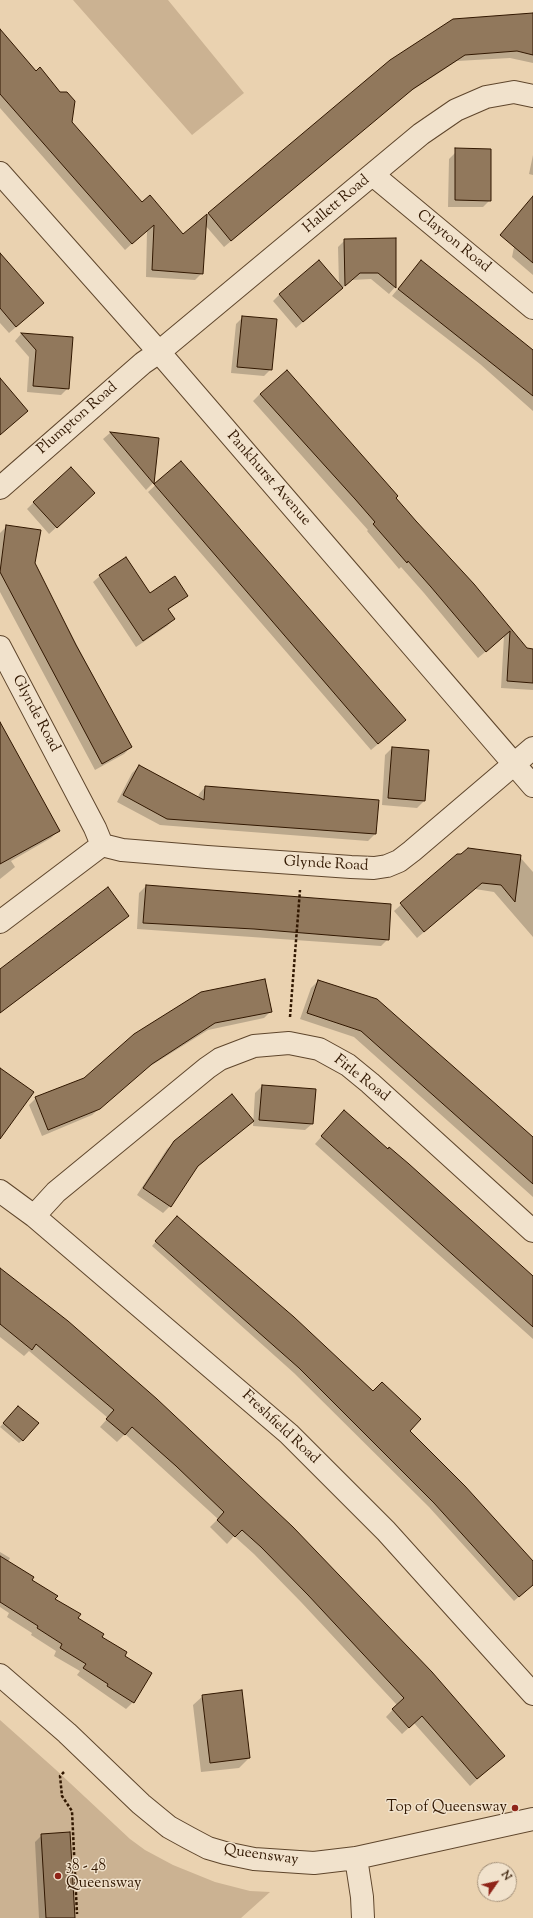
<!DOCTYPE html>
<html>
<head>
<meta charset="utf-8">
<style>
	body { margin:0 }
	#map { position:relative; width:533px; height:1918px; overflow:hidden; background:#ead2b0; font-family:"Sorts Mill Goudy",serif }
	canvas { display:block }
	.north { position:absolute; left:477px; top:1862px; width:40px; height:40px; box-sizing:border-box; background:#f1e2cc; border:1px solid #a4917a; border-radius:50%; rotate:56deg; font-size:11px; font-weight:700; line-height:16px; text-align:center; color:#311700 }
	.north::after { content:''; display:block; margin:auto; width:14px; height:18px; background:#8f2418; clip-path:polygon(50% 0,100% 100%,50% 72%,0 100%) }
</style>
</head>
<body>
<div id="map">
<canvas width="533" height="1918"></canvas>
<div class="north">N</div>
</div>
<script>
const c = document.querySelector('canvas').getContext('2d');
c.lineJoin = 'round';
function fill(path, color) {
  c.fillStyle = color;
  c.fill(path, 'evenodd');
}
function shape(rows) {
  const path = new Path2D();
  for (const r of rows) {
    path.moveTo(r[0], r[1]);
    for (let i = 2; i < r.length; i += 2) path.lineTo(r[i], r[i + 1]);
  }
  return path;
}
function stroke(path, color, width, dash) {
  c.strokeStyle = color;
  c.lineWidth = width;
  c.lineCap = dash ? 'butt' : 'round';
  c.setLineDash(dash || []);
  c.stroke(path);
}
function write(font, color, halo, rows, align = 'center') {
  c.font = font + ' "Sorts Mill Goudy",serif';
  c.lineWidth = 3;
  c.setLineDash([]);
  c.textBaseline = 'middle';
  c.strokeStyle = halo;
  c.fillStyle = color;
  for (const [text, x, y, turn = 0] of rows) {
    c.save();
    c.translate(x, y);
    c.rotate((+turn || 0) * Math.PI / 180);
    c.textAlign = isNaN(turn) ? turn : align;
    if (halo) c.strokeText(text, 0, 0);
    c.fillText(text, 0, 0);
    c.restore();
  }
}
const green = shape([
	[73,0,168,0,244,93,192,135],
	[0,1720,55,1769,130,1839,145,1850,173,1865,215,1882,250,1891,270,1892,241,1918,0,1918]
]);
const shadow = shape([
	[533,19,533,63,510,58,457,61,405,95,224,247,205,225,202,273,195,280,146,277,147,230,125,250,0,108,0,30,71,123,142,203,183,235,391,61],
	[455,153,490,200,483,207,448,207,449,159],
	[533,155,533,175,529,174],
	[533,217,533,275,512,257,520,218],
	[345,240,395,287,389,294,371,279,352,280,296,328,273,301,280,294,339,285,338,247],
	[0,255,36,310,9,333,0,323],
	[415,268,533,353,533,411,480,364,392,296],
	[243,317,271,369,264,376,231,373,236,324],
	[21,334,72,338,68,388,61,395,27,392,29,357,15,341],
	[260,394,395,498,526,649,533,650,533,690,501,688,504,636,478,658,424,593,401,567,399,569,367,531,368,530,253,401],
	[110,433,158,439,153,483,146,490,103,439],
	[181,462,398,727,371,750,148,492],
	[86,500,49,534,27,509,34,502],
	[7,526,34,564,131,747,124,754,95,770,0,592,0,533],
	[100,576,150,595,187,595,168,610,174,619,167,626,136,647,93,582],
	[0,722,58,831,51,838,11,861,15,867,0,879],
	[392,748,424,801,417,808,382,805,385,755],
	[139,766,198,798,199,794,205,787,375,834,368,841,160,825,117,802,132,773],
	[458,855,519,856,533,872,533,937,494,892,475,889,417,938,394,911],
	[146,886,388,939,381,946,137,929,139,893],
	[128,916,121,922,0,1013,0,970],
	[318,981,377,1000,533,1138,533,1197,354,1037,300,1019,311,988],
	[271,1011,264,1018,208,1030,144,1070,92,1115,42,1136,29,1105,36,1098,85,1078,134,1035],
	[262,1086,312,1124,305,1130,253,1126,255,1093],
	[338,1118,533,1277,533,1339,315,1144],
	[253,1121,195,1169,170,1206,163,1213,137,1195,167,1149,175,1142],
	[173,1221,408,1431,533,1562,533,1584,514,1601,429,1507,294,1373,152,1246],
	[0,1269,503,1756,470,1786,414,1723,402,1734,386,1717,397,1705,301,1602,254,1554,234,1536,227,1544,210,1527,218,1519,125,1434,117,1442,100,1427,108,1418,29,1351,24,1356,0,1337],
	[15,1410,23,1440,19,1443,0,1427],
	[0,1552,10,1558,8,1562,124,1656,133,1702,126,1709,77,1675,80,1671,54,1656,56,1651,31,1635,32,1633,7,1617,9,1613,0,1607],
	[203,1696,249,1758,239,1768,201,1772,193,1705],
	[42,1835,74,1918,39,1918,35,1842]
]);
const building = shape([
	[533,13,533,55,517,51,465,55,413,89,231,241,208,213,390,60,453,19,533,13],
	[0,29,36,71,40,67,60,92,67,92,75,101,72,122,142,202,150,195,183,234,207,214,203,274,152,270,154,225,132,244,0,94,0,29],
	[455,148,491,149,491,201,455,200,455,148],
	[533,196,533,263,500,235,533,196],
	[396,238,396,288,378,273,360,273,345,286,344,239,396,238],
	[0,253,44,303,16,327,0,308,0,253],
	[319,260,343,288,303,322,279,294,319,260],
	[421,260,533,350,533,396,398,289,421,260],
	[242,316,277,319,272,370,237,367,242,316],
	[21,333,73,337,69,389,33,386,36,350,21,333],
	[287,370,398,496,396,498,416,521,474,584,527,648,533,649,533,683,507,681,510,631,486,652,431,587,408,561,407,563,373,524,375,522,355,499,260,394,287,370],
	[0,378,28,411,0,435,0,378],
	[110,432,159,438,154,484,110,432],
	[181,461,406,720,378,744,154,484,181,461],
	[71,467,95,493,57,528,33,502,71,467],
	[6,525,41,530,35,563,76,645,132,747,102,764,0,572,6,525],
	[126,557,150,593,175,576,188,596,168,609,175,619,143,641,99,575,126,557],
	[0,722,60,831,0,864,0,722],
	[392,747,429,750,425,801,388,798,392,747],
	[139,765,204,800,205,786,379,800,376,834,167,819,123,795,139,765],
	[468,848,521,855,515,902,501,885,482,883,424,932,400,903,457,854,461,854,468,848],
	[146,885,391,904,389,940,254,929,143,923,146,885],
	[108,887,129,916,0,1013,0,969,108,887],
	[265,979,272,1012,215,1023,152,1064,100,1109,48,1130,35,1097,84,1078,134,1034,201,992,265,979],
	[318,980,377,999,533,1137,533,1184,361,1031,307,1013,318,980],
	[0,1068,34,1092,0,1139,0,1068],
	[262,1085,316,1089,313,1124,259,1120,262,1085],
	[232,1094,254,1121,198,1166,171,1207,143,1188,174,1141,232,1094],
	[344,1110,388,1149,389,1147,409,1164,533,1276,533,1327,321,1136,344,1110],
	[177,1216,294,1317,373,1391,382,1382,421,1419,410,1431,465,1486,533,1561,533,1585,519,1597,434,1503,299,1368,155,1241,177,1216],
	[0,1268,68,1321,157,1399,293,1527,432,1672,505,1756,477,1779,422,1716,409,1728,392,1709,404,1698,308,1595,261,1547,242,1530,235,1537,217,1520,224,1512,176,1466,132,1427,125,1435,106,1419,114,1410,36,1344,32,1350,0,1324,0,1268],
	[18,1406,39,1423,23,1441,3,1423,18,1406],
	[0,1556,34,1577,32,1580,58,1596,55,1599,81,1614,78,1618,104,1634,102,1637,127,1652,125,1656,152,1673,134,1703,107,1686,108,1684,83,1668,86,1664,60,1648,62,1644,37,1628,38,1626,0,1602,0,1556],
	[242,1690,250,1758,210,1763,202,1695,242,1690],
	[70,1832,75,1918,46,1918,41,1834,70,1832]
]);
const path = shape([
	[290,1017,300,890],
	[64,1772,60,1776,62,1796,72,1811,77,1914]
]);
const minor = shape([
	[0,173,159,352,533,786],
	[373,175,533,308],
	[0,488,143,363,159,352,421,134,456,110,486,97,514,92,533,96],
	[0,647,95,828,102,845],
	[0,922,102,845,122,850,207,857,351,867,374,868,387,866,399,861,412,851,533,748],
	[0,1191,34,1216,289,1434,386,1531,533,1694],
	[34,1216,56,1192,207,1068,220,1059,254,1046,289,1043,319,1049,348,1065,370,1083,533,1231],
	[0,1675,67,1733,141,1804,169,1827,189,1838,208,1848,225,1853,254,1859,314,1863,356,1858,533,1819],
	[356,1858,362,1897,363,1918]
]);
const markers = [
	[515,1808,4,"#8f2418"],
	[58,1876,4,"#8f2418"]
];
const streetNames = [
	["Hallett Road",337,205,-40],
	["Clayton Road",453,242,39],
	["Plumpton Road",78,419,-41],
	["Pankhurst Avenue",268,479,49],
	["Glynde Road",35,714,62],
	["Glynde Road",326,865,3],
	["Firle Road",361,1079,38],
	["Freshfield Road",280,1428,43],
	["Queensway",261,1856,8]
];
const poiNames = [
	["Top of Queensway",507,1808],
	["38 - 48",66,1867,"left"],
	["Queensway",66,1884,"left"]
];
fill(green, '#cbb292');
fill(shadow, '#0003');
fill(building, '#91785c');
stroke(building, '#311700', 1);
stroke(minor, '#5f462c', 24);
stroke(path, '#311700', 2.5, [3, 2]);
stroke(minor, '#f1e2cc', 22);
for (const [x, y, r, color] of markers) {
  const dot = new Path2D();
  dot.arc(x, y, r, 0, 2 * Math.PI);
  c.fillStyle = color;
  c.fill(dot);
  stroke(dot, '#f1e2cc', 1.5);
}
write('15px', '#311700', '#f1e2cc', streetNames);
write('15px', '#311700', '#f1e2cc', poiNames, 'right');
</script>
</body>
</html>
